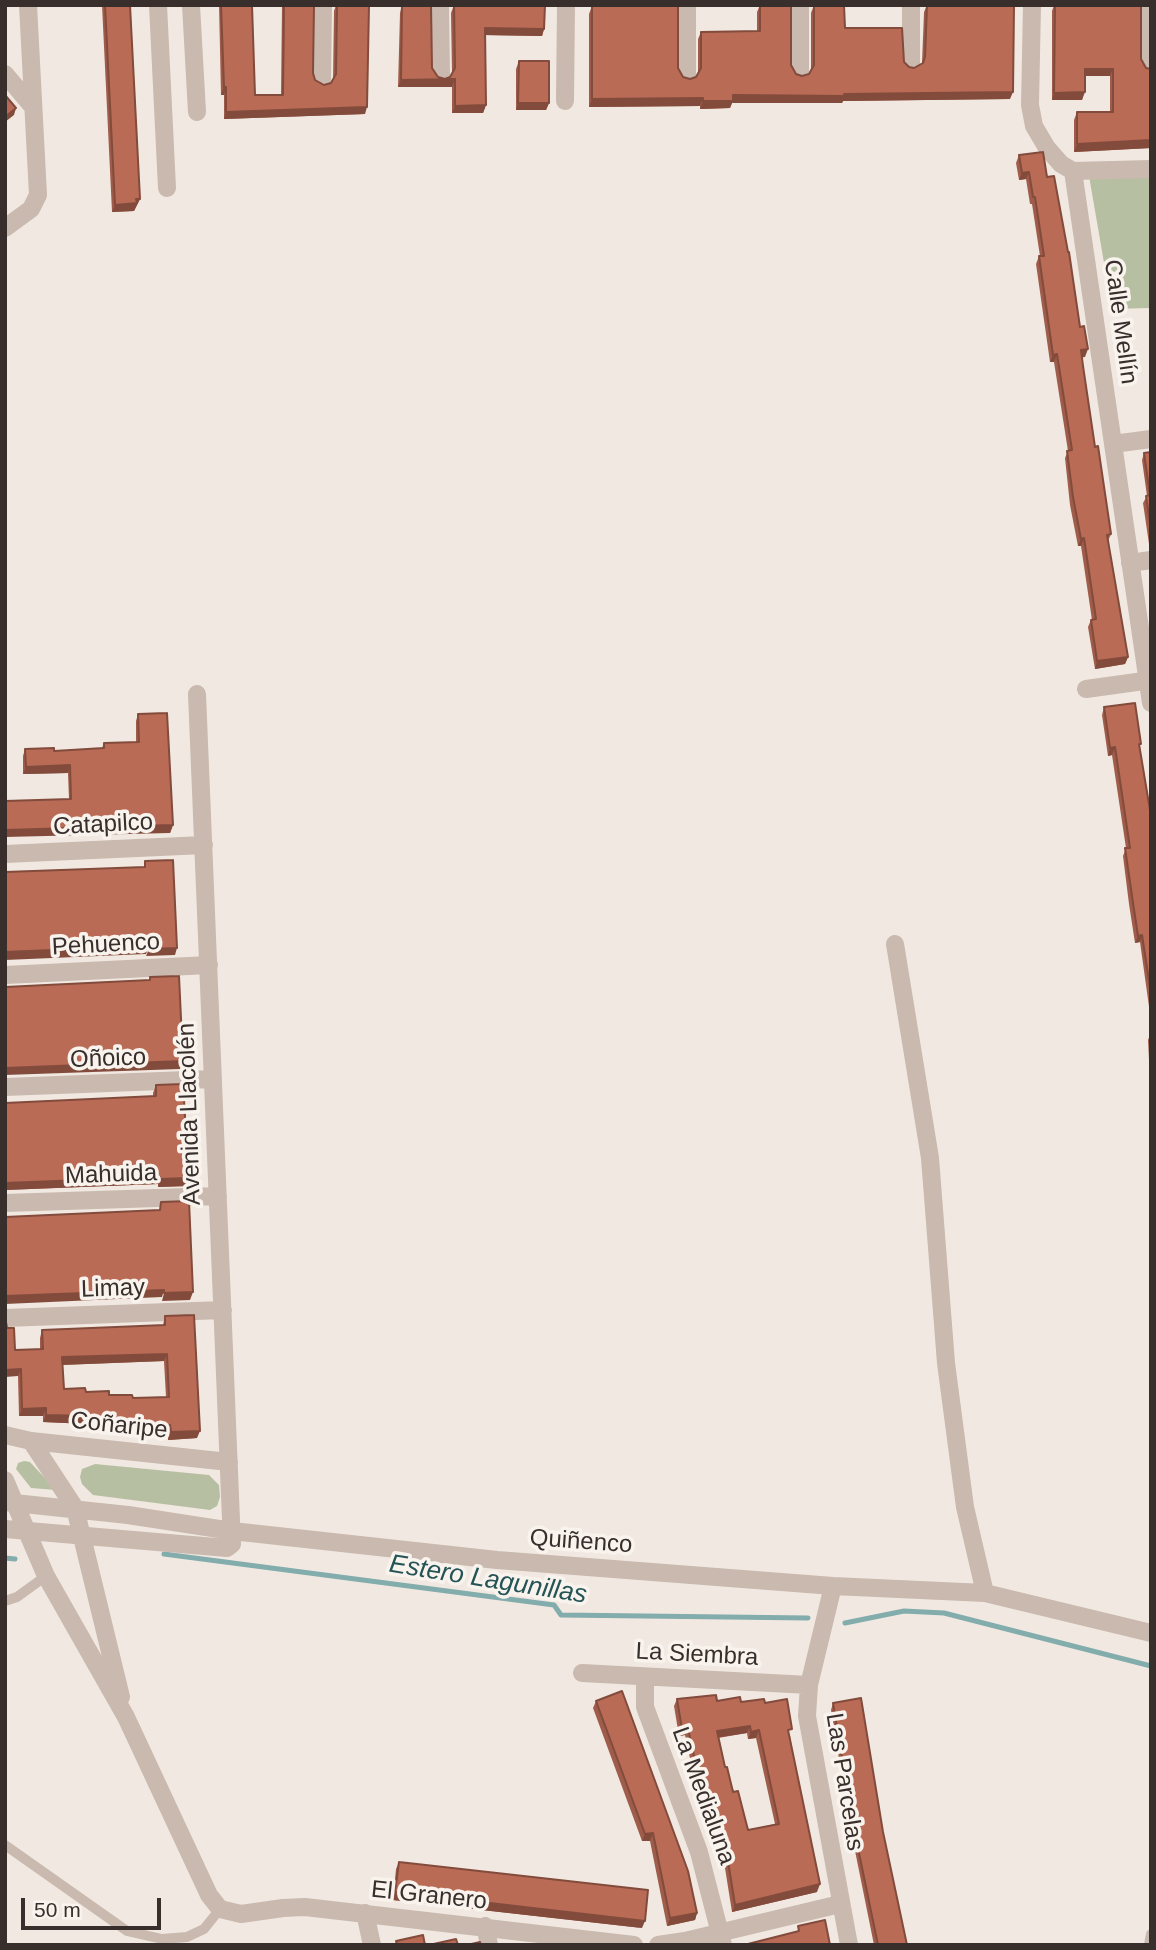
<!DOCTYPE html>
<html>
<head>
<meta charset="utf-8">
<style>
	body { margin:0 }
	#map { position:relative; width:1156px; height:1950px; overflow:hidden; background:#f1e9e1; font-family:Helvetica,sans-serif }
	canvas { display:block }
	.frame { position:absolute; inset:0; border:7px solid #382f2c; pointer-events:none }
	.scale { position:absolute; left:21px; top:1898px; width:140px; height:32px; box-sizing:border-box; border:4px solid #382f2c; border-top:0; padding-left:9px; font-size:21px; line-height:24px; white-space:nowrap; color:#382f2c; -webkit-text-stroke:5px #f9f3ee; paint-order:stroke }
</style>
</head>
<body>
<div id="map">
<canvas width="1156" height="1950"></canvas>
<div class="frame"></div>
<div class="scale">50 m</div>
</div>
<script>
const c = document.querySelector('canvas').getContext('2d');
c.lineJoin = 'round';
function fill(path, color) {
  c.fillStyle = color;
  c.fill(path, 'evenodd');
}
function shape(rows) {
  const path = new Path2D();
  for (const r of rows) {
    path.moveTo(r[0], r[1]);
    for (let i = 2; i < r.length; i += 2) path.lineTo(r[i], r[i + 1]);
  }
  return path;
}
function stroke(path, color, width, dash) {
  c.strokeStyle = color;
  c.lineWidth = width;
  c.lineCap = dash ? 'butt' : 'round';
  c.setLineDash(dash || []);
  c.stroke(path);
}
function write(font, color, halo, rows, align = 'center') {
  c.font = font + ' Helvetica,sans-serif';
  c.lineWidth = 7;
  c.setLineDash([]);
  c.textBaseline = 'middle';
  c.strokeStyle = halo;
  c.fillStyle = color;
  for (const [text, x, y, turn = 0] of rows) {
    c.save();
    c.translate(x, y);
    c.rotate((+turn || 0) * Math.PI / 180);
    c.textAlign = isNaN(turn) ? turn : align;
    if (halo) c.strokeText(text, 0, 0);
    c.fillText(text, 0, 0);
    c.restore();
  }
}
const green = shape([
	[1151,175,1151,308,1112,309,1089,176],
	[24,1461,30,1462,56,1490,31,1488,16,1469,18,1463],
	[95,1464,209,1475,219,1485,220,1497,217,1506,210,1510,93,1495,82,1484,80,1477,82,1469]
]);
const stream = shape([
	[164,1554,554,1605,561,1615,808,1618],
	[5,1558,15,1559],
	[845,1623,904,1611,944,1613,1151,1666]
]);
const lane = shape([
	[5,1601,17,1597,46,1576],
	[5,1845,127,1931,162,1939,187,1937,204,1929,220,1909],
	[1149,1945,1151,1934]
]);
const street = shape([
	[158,5,167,188],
	[191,5,197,112],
	[440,5,441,75],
	[1032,5,1030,105,1034,126,1047,148,1061,164,1073,171,1151,169],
	[1150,5,1150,66],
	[911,64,911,5],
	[800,72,800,5],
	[5,74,33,107],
	[687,75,687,5],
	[322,81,323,5],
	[565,101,566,5],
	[1073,171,1151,703],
	[5,228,31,209,38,195,28,5],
	[1113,444,1151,439],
	[1130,563,1151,560],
	[1086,689,1151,680],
	[5,854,204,845],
	[895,944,930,1158,946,1363,965,1507,985,1593],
	[5,975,209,965],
	[5,1087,213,1079],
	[5,1203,218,1196],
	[5,1318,223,1310],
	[5,1435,31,1441,229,1462],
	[31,1441,75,1508,121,1697],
	[5,1480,46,1576,126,1717,209,1895,220,1909,241,1914,283,1908,305,1907,634,1945],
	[5,1502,128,1515,232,1531,497,1560,833,1586,985,1593,1151,1633],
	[5,1529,227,1548,232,1544,197,694],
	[833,1586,809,1685,807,1716,849,1945],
	[582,1673,809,1685],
	[645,1677,645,1707,699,1852,723,1945],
	[365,1913,372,1945],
	[485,1926,489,1945],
	[658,1945,685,1941,840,1904]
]);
const wall = shape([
	[102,5,130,5,140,199,134,211,112,212],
	[219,5,252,5,255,95,281,95,282,5,314,5,313,73,315,80,324,85,331,83,333,79,334,11,336,5,369,5,365,114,224,119,224,95,221,95],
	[402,5,432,68,438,77,445,79,450,77,452,73,451,13,454,5,544,29,542,36,485,35,486,105,483,113,452,113,452,87,398,87,400,13],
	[760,5,796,74,802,76,809,74,811,70,811,13,814,5,845,28,904,62,909,67,914,68,922,63,924,12,927,5,1010,99,843,101,842,103,732,103,730,108,700,109,700,106,589,107,589,14,592,6,678,68,683,77,690,79,696,77,698,73,698,39,701,32,757,31,757,12],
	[1054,5,1141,59,1146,68,1151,69,1151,148,1074,152,1074,120,1077,112,1110,112,1110,76,1085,76,1082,100,1052,100,1052,11],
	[519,61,549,103,546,110,516,110,516,69],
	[1019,155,1047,177,1085,357,1082,357,1095,447,1111,534,1108,541,1128,657,1125,664,1095,669,1088,627,1091,620,1092,620,1081,546,1078,546,1070,505,1065,458,1068,451,1054,362,1050,362,1036,264,1039,256,1040,256,1032,204,1030,204,1026,179,1019,180,1016,163],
	[1151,452,1151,544,1149,544,1143,503,1147,496,1142,460,1144,453],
	[1104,707,1139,748,1151,816,1151,1021,1140,942,1135,943,1129,904,1123,856,1126,848,1112,755,1108,756,1102,715],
	[138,714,173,825,170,833,69,800,68,773,23,774,23,756,25,749,54,751,102,748,104,743,136,743,136,721],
	[1151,1032,1151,1100,1148,1040],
	[156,1085,189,1178,187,1186,158,1187,158,1184,5,1190,5,1103,153,1096,153,1093],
	[165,1316,197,1438,168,1440,168,1432,135,1434,135,1430,112,1431,112,1427,88,1428,88,1424,43,1422,43,1416,19,1416,18,1376,7,1328,15,1350,40,1349,40,1338,42,1330,163,1325],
	[164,1361,166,1397,133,1398,64,1389,62,1365],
	[677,1699,765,1703,790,1736,817,1892,732,1912,721,1843,718,1844,707,1798,701,1799,697,1777,694,1777,685,1735,679,1736,674,1706],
	[747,1733,748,1739,756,1738,775,1824,748,1830,725,1767,718,1738],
	[596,1701,697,1913,695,1920,667,1926,650,1841,642,1841,593,1708],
	[833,1703,883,1832,907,1945,874,1945,850,1826,831,1710],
	[399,1862,642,1928,393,1900,396,1869]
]);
const shadedWall = shape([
	[485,28,544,29,542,36,482,35],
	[1085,69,1113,69,1110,76,1082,76],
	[455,79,452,87,398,87,401,80],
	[224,87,226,87,224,95,221,95],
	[1013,92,1010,99,843,101,842,103,732,103,730,108,700,109,703,101,733,95],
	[1085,92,1082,100,1052,100,1054,93],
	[703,98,700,106,589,107,592,99],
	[518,103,549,103,546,110,516,110],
	[486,105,483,113,452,113,455,106],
	[367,107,365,114,224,119,226,112],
	[16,108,14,115,5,122,5,117],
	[1151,140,1151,148,1074,152,1077,144],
	[1029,172,1026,179,1019,180,1022,173],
	[136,199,140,199,134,211,112,212,115,205],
	[1088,349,1085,357,1078,358,1081,350],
	[1057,354,1054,362,1050,362,1053,355],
	[1084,538,1081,546,1078,546,1081,539],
	[1128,657,1125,664,1095,669,1097,661],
	[1115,747,1112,755,1108,756,1110,748],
	[70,765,68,773,23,774,26,767],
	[173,825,170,833,5,837,5,830],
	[1142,935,1140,942,1135,943,1138,936],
	[149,946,146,954,5,960,5,952],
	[177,948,175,955,146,956,149,949],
	[183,1061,180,1069,5,1075,5,1068],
	[160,1177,158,1184,5,1190,5,1183],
	[189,1178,187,1186,158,1187,160,1179],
	[164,1290,162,1297,5,1304,5,1296],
	[193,1292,190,1300,162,1301,164,1293],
	[167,1354,164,1361,59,1365,62,1357],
	[21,1369,18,1376,5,1377,5,1370],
	[46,1408,43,1416,19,1416,22,1409],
	[46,1415,91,1416,88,1424,43,1422],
	[115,1420,112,1427,88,1428,91,1421],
	[138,1423,135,1430,112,1431,115,1424],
	[170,1425,168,1432,135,1434,138,1426],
	[200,1431,197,1438,168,1440,171,1432],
	[750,1726,747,1733,714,1738,717,1731],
	[688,1728,685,1735,679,1736,682,1729],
	[759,1730,756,1738,748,1739,751,1732],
	[699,1769,697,1777,694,1777,697,1770],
	[709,1790,707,1798,701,1799,704,1791],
	[653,1833,650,1841,642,1841,645,1834],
	[724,1836,721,1843,718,1844,720,1837],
	[820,1884,817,1892,732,1912,735,1905],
	[395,1892,645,1921,642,1928,393,1900],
	[697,1913,695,1920,667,1926,670,1918]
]);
const building = shape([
	[105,5,130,5,140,199,136,199,137,203,115,205,105,5],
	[221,5,252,5,255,95,283,95,284,5,314,5,313,73,315,80,324,85,331,83,336,74,337,5,369,5,367,107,226,112,226,87,224,87,221,5],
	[402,5,431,5,432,68,438,77,445,79,450,77,455,68,454,5,545,5,544,29,485,28,486,105,455,106,455,79,401,80,402,5],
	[678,5,678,68,683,77,690,79,696,77,701,68,701,32,760,31,760,5,791,5,791,65,796,74,802,76,809,74,814,65,814,5,844,5,845,28,902,28,904,62,909,67,914,68,923,63,925,57,927,5,1014,5,1013,92,844,94,845,96,733,95,733,101,703,101,703,98,592,99,592,6,678,5],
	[1055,5,1141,5,1141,59,1146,68,1151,69,1151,140,1077,144,1077,112,1113,112,1113,69,1085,69,1085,92,1054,93,1055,5],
	[519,61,549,61,549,103,518,103,519,61],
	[5,95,16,108,5,117,5,95],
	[1043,152,1047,177,1054,176,1068,252,1069,252,1080,327,1084,326,1088,349,1081,350,1083,366,1095,447,1098,446,1111,534,1107,535,1128,657,1097,661,1091,620,1096,619,1084,538,1081,539,1073,497,1067,451,1072,450,1057,354,1053,355,1039,256,1044,256,1035,197,1033,197,1029,172,1022,173,1019,155,1043,152],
	[1151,452,1151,530,1146,496,1150,495,1144,453,1151,452],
	[1135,703,1141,744,1139,744,1151,816,1151,994,1142,935,1138,936,1132,896,1125,848,1130,848,1115,747,1110,748,1104,707,1135,703],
	[167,713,173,825,5,830,5,801,71,799,70,765,26,767,25,749,54,748,54,751,104,748,104,743,139,742,138,714,167,713],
	[173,860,177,948,149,949,149,946,5,952,5,872,145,867,145,861,173,860],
	[179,976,183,1061,5,1068,5,987,150,980,150,977,179,976],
	[183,1084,189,1178,160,1179,160,1177,5,1183,5,1103,156,1096,156,1085,183,1084],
	[189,1201,193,1292,164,1293,164,1290,5,1296,5,1300,5,1217,160,1210,161,1202,189,1201],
	[194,1315,200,1431,171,1432,170,1425,138,1426,138,1423,115,1424,115,1420,91,1421,91,1416,46,1415,46,1408,22,1409,21,1369,5,1370,5,1321,6,1322,7,1328,14,1328,15,1350,43,1349,42,1330,165,1325,165,1316,194,1315],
	[167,1354,169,1397,133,1398,132,1395,109,1395,109,1391,86,1392,85,1388,64,1389,62,1357,167,1354],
	[622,1691,688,1871,697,1913,670,1918,653,1833,645,1834,596,1701,622,1691],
	[716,1695,717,1701,740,1697,741,1702,764,1699,765,1703,787,1699,792,1729,788,1730,820,1884,735,1905,724,1836,720,1837,709,1790,704,1791,699,1769,697,1770,688,1728,682,1729,677,1699,716,1695],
	[750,1726,751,1732,759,1730,779,1824,748,1830,738,1791,733,1792,727,1767,725,1767,717,1731,750,1726],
	[861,1698,883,1832,907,1945,878,1945,852,1819,833,1703,861,1698],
	[399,1862,648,1890,645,1921,395,1892,399,1862],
	[825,1920,830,1945,744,1945,799,1931,798,1926,825,1920],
	[423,1935,425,1945,397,1945,396,1941,423,1935],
	[456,1939,458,1945,429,1945,456,1939],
	[480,1942,481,1945,467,1945,480,1942]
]);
const streetNames = [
	["Calle Mellín",1120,322,82],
	["Catapilco",103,825,-3],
	["Pehuenco",106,945,-3],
	["Oñoico",108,1059,-2],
	["Avenida Llacolén",190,1114,-92],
	["Mahuida",111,1175,-2],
	["Limay",113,1289,-2],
	["Coñaripe",119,1426,6],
	["Quiñenco",581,1542,4],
	["La Siembra",697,1655,3],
	["Las Parcelas",844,1782,81],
	["La Medialuna",703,1796,70],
	["El Granero",429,1896,6]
];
const waterNames = [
	["Estero Lagunillas",488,1580,9]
];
fill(green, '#b7bfa2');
stroke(stream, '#83acac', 5);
stroke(lane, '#c9b9ae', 10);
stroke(street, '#c9b9ae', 18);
fill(wall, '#a05c4a');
fill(shadedWall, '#824b3c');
fill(building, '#ba6b56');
stroke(building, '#824b3c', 2);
write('24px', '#382f2c', '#f9f3ee', streetNames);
write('italic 26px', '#255456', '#f9f3ee', waterNames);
</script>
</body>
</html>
